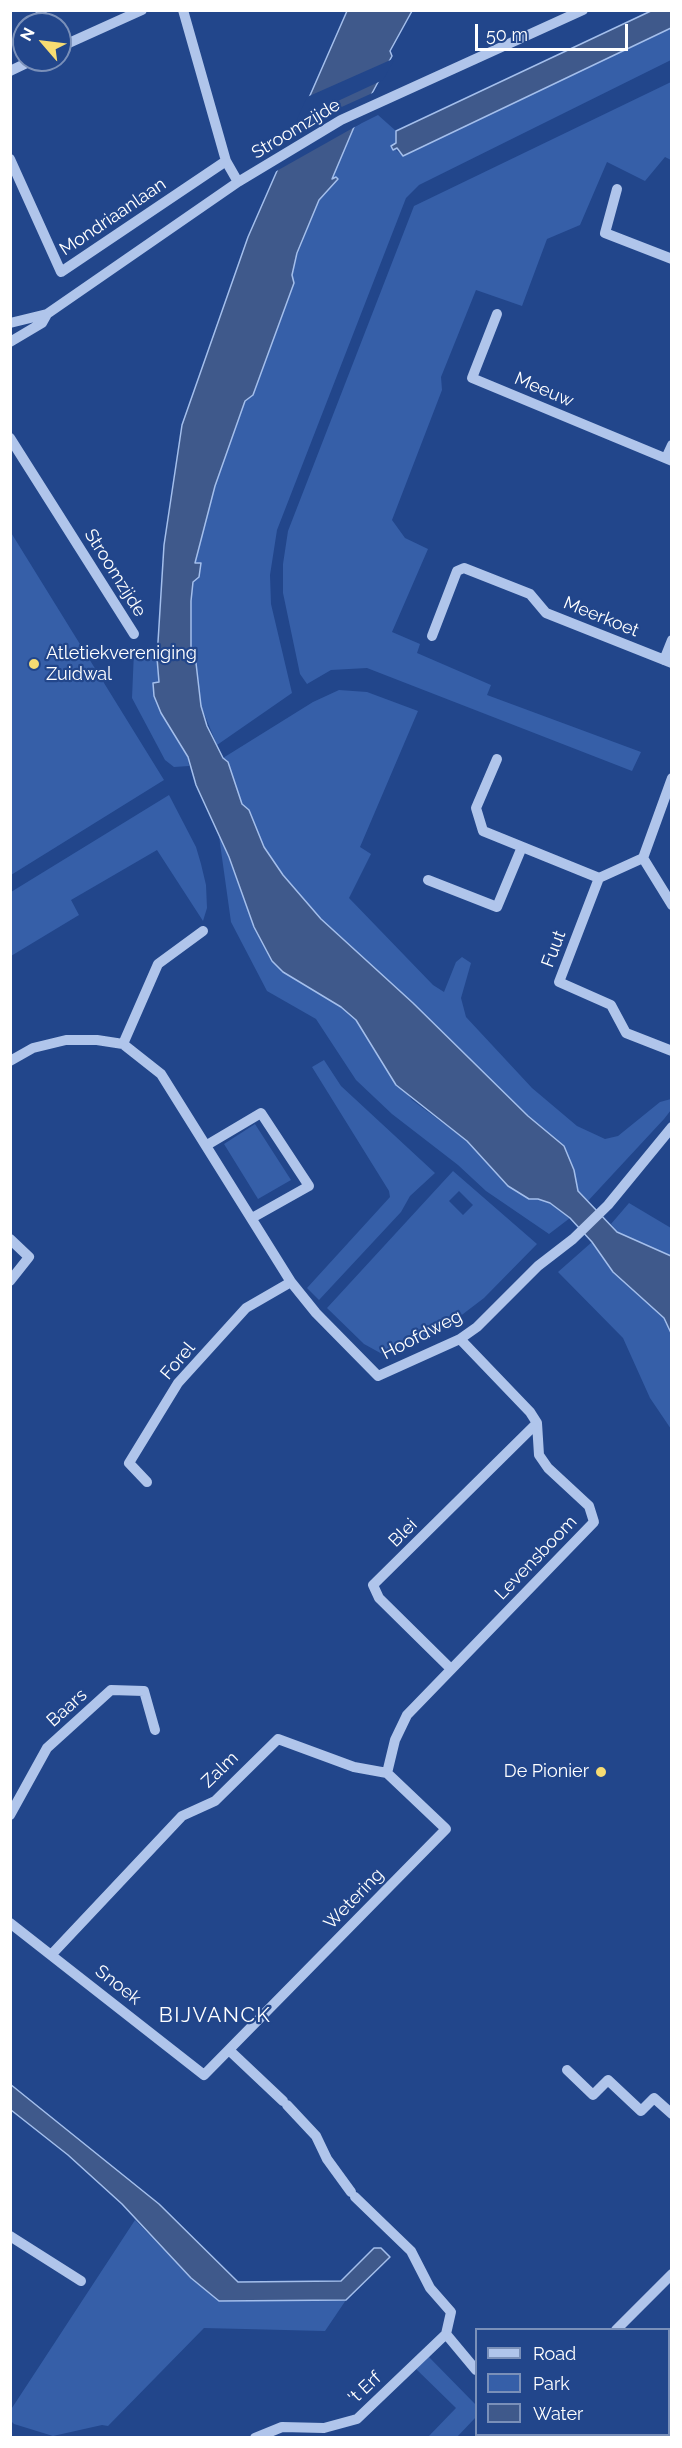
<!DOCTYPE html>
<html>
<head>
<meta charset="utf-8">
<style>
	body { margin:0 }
	#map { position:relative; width:682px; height:2448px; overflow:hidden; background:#22468b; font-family:Raleway,sans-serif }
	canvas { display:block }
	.frame { position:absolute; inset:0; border:12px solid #fff; pointer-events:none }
	.legend { position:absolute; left:475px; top:2328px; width:195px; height:108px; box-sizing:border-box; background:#22468b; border:2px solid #7a90b9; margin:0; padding:8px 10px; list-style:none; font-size:18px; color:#fff }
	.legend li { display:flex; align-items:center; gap:12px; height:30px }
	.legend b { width:30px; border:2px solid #7a90b9 }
	.north { position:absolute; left:12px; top:12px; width:60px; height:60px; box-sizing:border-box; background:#22468b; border:2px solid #7a90b9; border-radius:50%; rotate:298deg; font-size:16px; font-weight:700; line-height:24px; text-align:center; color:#fff }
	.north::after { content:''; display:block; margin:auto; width:21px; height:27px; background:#f7dc72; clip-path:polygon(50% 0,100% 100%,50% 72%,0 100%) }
	.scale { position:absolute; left:475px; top:24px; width:153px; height:27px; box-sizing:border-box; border:3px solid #fff; border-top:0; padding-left:8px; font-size:18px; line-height:21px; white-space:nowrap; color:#fff; -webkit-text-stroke:4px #22468b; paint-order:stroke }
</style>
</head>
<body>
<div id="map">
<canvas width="682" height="2448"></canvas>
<div class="frame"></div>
<ul class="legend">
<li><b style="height:8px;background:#b0c5eb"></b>Road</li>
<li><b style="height:16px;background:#365fa8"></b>Park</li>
<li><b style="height:16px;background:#3f598b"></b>Water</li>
</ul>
<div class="north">N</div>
<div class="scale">50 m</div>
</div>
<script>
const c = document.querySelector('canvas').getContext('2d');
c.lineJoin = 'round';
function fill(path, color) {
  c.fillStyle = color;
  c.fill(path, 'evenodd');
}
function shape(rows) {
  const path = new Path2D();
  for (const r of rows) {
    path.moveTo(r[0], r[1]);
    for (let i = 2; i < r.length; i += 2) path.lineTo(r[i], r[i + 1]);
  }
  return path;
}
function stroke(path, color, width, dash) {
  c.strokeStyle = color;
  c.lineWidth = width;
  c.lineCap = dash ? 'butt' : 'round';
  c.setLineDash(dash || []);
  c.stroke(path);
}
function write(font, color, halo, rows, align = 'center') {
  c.font = font + ' Raleway,sans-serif';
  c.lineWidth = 4.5;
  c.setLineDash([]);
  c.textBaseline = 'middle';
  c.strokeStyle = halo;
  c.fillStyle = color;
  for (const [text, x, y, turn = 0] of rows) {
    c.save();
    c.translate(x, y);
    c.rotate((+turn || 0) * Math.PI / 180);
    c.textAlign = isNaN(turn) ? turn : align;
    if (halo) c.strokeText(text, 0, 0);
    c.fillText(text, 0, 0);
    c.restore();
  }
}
const green = shape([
	[671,28,671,60,419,185,406,198,277,530,270,575,271,604,292,693,217,745,201,706,196,663,191,659,191,601,193,581,200,563,195,563,215,486,245,401,253,395,294,284,292,275,298,253,319,200,338,179,331,181,354,127,378,115,396,131,396,143,391,146,403,156],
	[671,82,671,160,665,157,645,181,607,162,580,225,547,239,522,306,476,290,441,377,442,390,392,520,405,538,428,549,392,632,420,644,417,653,491,685,487,695,641,752,632,771,367,668,331,670,307,684,300,674,283,593,283,564,288,531,414,206],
	[10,531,164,780,11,875,10,875],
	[134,651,157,654,161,713,188,758,189,766,174,767,165,760,132,698],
	[339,690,367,692,418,711,360,847,371,854,349,898,433,985,444,992,456,962,462,957,471,963,461,998,466,1017,532,1088,577,1126,605,1139,618,1136,660,1102,671,1099,671,1110,664,1119,587,1202,578,1191,574,1169,564,1146,528,1116,413,1003,321,919,283,875,264,847,249,810,242,804,223,758,313,702],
	[169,795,196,847,201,864,206,885,207,908,203,921,157,850,71,900,79,915,11,956,11,892],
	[218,829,254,927,272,961,341,1007,356,1020,379,1058,412,1100,467,1141,508,1186,529,1199,538,1199,550,1203,570,1218,549,1234,486,1191,458,1165,392,1114,356,1080,316,1019,267,991,231,922],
	[324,1060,341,1086,435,1173,410,1196,401,1212,319,1300,307,1288,390,1197,389,1191,312,1067],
	[255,1124,291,1180,258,1199,224,1144],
	[453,1171,537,1244,484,1298,446,1327,384,1355,364,1344,327,1308],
	[459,1191,473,1205,463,1215,449,1201],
	[629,1203,671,1228,671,1256,617,1232,611,1224],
	[592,1242,613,1272,664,1318,671,1333,671,1429,650,1398,623,1338,558,1272],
	[135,2220,191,2278,219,2301,346,2300,325,2331,204,2328,108,2426,102,2425,53,2436,14,2424,11,2421,10,2411],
	[426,2354,476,2405,476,2417,457,2437,428,2437,456,2408,414,2367]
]);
const water = shape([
	[653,10,671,11,671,28,403,156,397,148,393,150,391,146,396,143,396,131,653,10],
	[347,11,412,11,390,51,392,56,354,127,332,179,336,177,338,179,319,200,297,253,292,275,294,283,253,395,245,401,215,486,195,563,201,563,199,577,193,582,191,601,191,659,196,663,201,706,207,726,223,758,228,762,242,804,249,810,264,847,283,875,321,919,413,1003,528,1116,564,1146,574,1170,578,1191,617,1232,671,1256,671,1333,664,1318,613,1272,592,1242,570,1218,550,1203,538,1199,529,1199,508,1186,467,1141,396,1085,356,1020,341,1007,283,972,272,961,254,927,229,857,196,785,188,757,161,713,154,696,153,683,159,682,157,658,164,545,182,425,248,237,347,11],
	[10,2084,159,2204,238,2282,341,2281,374,2248,381,2248,390,2257,346,2300,219,2301,191,2278,122,2204,68,2155,11,2110,10,2084]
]);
const pier = shape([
	[395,58,383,80,340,100,293,128,307,97],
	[377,91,360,124,273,173,289,137,335,110]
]);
const minor = shape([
	[40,10,46,24],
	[183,10,226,161,238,182],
	[60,47,142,10],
	[10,71,33,60],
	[10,159,61,272,226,161],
	[617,189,605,233,672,259],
	[497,314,472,378,672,461],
	[10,323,47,314,238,182,341,120,583,10],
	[10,342,42,323,47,314],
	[10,438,134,634],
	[666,458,672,445],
	[432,636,457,571,464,568,530,594,546,613,672,663],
	[664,660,672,640],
	[497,759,476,808,483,831,599,878],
	[672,778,643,858,672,905],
	[643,858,599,878,559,982,611,1005,626,1033,672,1051],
	[428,880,497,907,522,847],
	[123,1044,158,964,203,931],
	[10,1061,33,1048,66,1040,97,1040,123,1044,161,1074,291,1282,316,1313,378,1376,460,1339,477,1327,538,1266,573,1239,608,1205,672,1127],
	[207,1145,261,1113,309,1186,252,1218],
	[10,1239,29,1257,10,1281],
	[147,1482,129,1463,178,1383,246,1308,291,1282],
	[451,1669,379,1598,373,1585,537,1423],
	[387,1773,395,1740,407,1715,594,1522,589,1506,548,1468,539,1455,537,1423,530,1412,460,1339],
	[10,1815,47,1748,111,1690,144,1691,155,1730],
	[10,1923,204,2075,446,1829,387,1773],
	[52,1954,182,1816,215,1801,278,1739,354,1767,387,1773],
	[229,2050,283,2101],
	[567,2070,593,2095,608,2080,641,2111,654,2098,672,2114],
	[287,2105,316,2136,327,2159,351,2192],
	[355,2197,411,2251,430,2288,451,2312,446,2334,476,2370],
	[10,2236,81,2281],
	[616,2330,672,2274],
	[668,2354,672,2351],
	[644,2434,647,2438],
	[255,2438,282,2427,324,2428,357,2419,446,2334],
	[511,2438,514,2434]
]);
const markers = [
	[34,664,6,"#f7dc72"],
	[601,1772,6,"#f7dc72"]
];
const streetNames = [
	["Stroomzijde",296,129,-31],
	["Mondriaanlaan",113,217,-34],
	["Meeuw",544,390,23],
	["Stroomzijde",115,573,58],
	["Meerkoet",601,617,22],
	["Fuut",554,949,-69],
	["Hoofdweg",422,1335,-27],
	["Forel",178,1361,-50],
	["Blei",403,1533,-45],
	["Levensboom",536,1558,-46],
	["Baars",67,1708,-42],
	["Zalm",220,1770,-44],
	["Wetering",354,1899,-46],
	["Snoek",118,1985,38],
	["'t Erf",365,2388,-43]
];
const poiNames = [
	["Atletiekvereniging",46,654],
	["Zuidwal",46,675],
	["De Pionier",589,1772,"right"]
];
const quarterNames = [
	["BIJVANCK",215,2016]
];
fill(green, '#365fa8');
fill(water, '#3f598b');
stroke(water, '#a4bfec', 1.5);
fill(pier, '#22468b');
stroke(minor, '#b0c5eb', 10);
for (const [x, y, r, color] of markers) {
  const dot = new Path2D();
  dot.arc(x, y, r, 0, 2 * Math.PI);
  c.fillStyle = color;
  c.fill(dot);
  stroke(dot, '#22468b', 2);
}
write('18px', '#fff', '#22468b', streetNames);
write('18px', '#fff', '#22468b', poiNames, 'left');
c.letterSpacing = '1.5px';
write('21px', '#fff', '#22468b', quarterNames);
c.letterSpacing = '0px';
</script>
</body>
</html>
